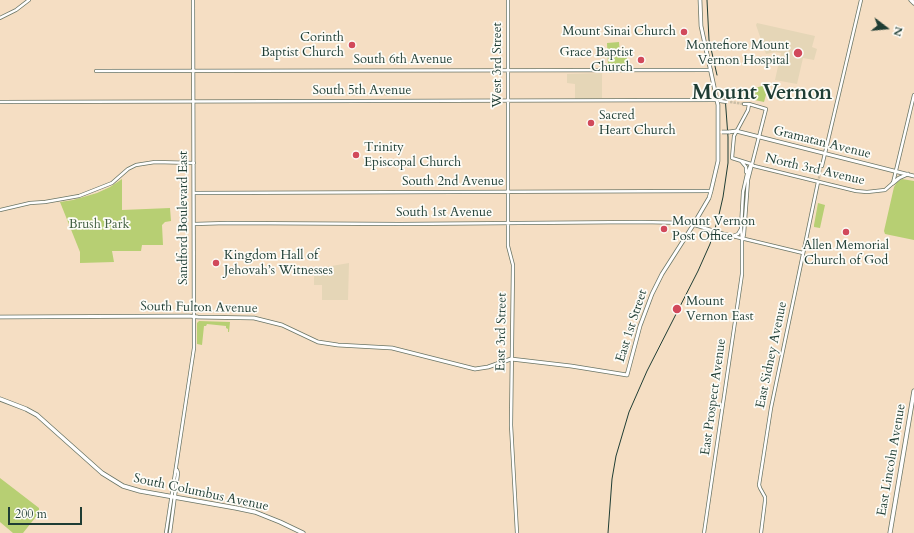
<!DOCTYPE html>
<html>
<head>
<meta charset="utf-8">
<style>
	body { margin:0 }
	#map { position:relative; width:914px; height:533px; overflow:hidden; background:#f5dec3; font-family:Cardo,serif }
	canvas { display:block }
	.north { position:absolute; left:866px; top:8px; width:40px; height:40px; -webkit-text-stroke:3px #fdfcf7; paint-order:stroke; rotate:106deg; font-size:11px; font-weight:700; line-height:16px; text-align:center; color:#1f3d34 }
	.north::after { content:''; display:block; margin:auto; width:14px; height:18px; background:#1f3d34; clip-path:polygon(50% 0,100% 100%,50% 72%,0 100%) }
	.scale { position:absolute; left:8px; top:507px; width:74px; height:18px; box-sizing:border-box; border:2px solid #1f3d34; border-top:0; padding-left:5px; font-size:12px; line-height:14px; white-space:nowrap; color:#1f3d34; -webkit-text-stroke:3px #fdfcf7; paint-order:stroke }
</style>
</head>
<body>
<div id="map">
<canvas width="914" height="533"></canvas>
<div class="north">N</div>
<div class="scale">200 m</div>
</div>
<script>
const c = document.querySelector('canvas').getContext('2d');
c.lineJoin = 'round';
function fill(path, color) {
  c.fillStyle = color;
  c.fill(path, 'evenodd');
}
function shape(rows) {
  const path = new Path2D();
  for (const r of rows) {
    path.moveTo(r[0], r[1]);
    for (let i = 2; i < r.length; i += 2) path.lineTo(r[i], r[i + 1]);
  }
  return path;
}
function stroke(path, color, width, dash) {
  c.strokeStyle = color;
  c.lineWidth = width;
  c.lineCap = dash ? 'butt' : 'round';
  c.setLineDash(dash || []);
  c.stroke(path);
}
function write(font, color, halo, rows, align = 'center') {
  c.font = font + ' Cardo,serif';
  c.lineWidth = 3.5;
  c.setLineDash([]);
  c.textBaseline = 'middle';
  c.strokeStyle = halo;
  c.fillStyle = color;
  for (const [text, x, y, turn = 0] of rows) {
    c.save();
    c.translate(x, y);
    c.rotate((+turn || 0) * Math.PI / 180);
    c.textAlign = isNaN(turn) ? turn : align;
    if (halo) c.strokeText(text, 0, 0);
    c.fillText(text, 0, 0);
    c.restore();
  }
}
const built = shape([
	[757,23,815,36,812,47,817,49,814,60,803,58,797,84,775,80,781,53,775,52,766,54,756,25],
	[602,73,602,98,575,99,575,84,567,83,567,74],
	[349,263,348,300,322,300,322,285,314,285,314,269]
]);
const green = shape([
	[619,42,620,55,627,55,627,67,608,67,607,43],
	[769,84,764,102,750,99,748,90],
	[122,179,122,210,170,208,171,221,165,222,162,225,163,245,142,245,141,251,112,251,114,262,80,263,80,252,60,202,73,200,97,193,110,187],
	[902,179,914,181,914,240,885,234,884,231,894,187,897,182],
	[818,203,825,205,820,228,814,227,814,225],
	[199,321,230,322,229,332,226,332,228,332,228,329,226,328,226,326,207,324,206,326,204,326,202,345,197,344,197,323],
	[0,478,39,508,39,513,23,533,13,533,0,522]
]);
const tertiaryTunnel = shape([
	[730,102,744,104],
	[818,182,822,166]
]);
const tertiary = shape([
	[508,0,508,246,513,265,511,425,517,533],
	[0,18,16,10,29,0],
	[96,71,711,70],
	[0,102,717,100],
	[749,104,748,110,734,136,732,158,751,164,754,166,856,191,867,192,885,190,893,183,914,95],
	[741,161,746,167,746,172],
	[822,166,861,0],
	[194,193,711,191],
	[0,210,30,203,45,202,79,196,112,183,128,169,136,165,155,162,194,163],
	[194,224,227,223,400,224,641,222,688,223,698,226],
	[724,234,803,253],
	[733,236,738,234,741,229],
	[743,239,744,234,748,180,766,109,749,104,744,104],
	[166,533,194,348,193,0],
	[170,533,178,473,177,470],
	[704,533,742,274,742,239,741,228,743,192,747,174,751,164],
	[761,533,765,501,765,497,760,488,759,485,771,408,818,182]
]);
const secondary = shape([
	[729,132,736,131,914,176],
	[893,183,899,178,908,174],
	[0,317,189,316,198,317,254,318,282,325,318,342,338,345,392,348,475,369,488,367,511,359,571,366,627,375,640,326,652,294,662,274,692,227,709,198,711,191,718,161,718,105,701,26,700,0]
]);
const primary = shape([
	[911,0,914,3],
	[0,399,26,409,37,415,102,473,123,486,140,491,236,508,255,512,280,522,303,533],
	[890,533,914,391]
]);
const rail = shape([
	[707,0,709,40,717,75],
	[608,533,612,479,616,456,629,412,647,371,698,271,710,244,718,219,723,197,728,163,728,137,725,96]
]);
const tertiaryBridge = shape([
	[720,101,727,102],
	[698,226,724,234]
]);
const secondaryBridge = shape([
	[722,132,729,132]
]);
const markers = [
	[684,32,4,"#d1495b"],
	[352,45,4,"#d1495b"],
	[798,53,5,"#d1495b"],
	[641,60,4,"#d1495b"],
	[591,123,4,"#d1495b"],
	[356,155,4,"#d1495b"],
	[664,229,4,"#d1495b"],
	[846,232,4,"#d1495b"],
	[216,263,4,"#d1495b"],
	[677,309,5,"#d1495b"]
];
const poiNames = [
	["Mount Sinai Church",676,32,"right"],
	["Corinth",344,38,"right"],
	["Baptist Church",344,53,"right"],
	["Montefiore Mount",789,46,"right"],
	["Vernon Hospital",789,61,"right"],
	["Grace Baptist",633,53,"right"],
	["Church",633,68,"right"],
	["Sacred",599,116],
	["Heart Church",599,131],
	["Trinity",364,148],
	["Episcopal Church",364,163],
	["Mount Vernon",672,222],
	["Post Office",672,237],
	["Allen Memorial",846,246,"center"],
	["Church of God",846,261,"center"],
	["Kingdom Hall of",224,256],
	["Jehovah’s Witnesses",224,271],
	["Mount",686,302],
	["Vernon East",686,317]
];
const streetNames = [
	["South 6th Avenue",403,60],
	["West 3rd Street",498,65,-90],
	["South 5th Avenue",362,91],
	["Gramatan Avenue",822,143,14],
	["North 3rd Avenue",815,170,13],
	["South 2nd Avenue",453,182],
	["South 1st Avenue",444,213],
	["Sandford Boulevard East",184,218,-90],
	["South Fulton Avenue",199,308,1],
	["East 1st Street",632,326,-72],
	["East 3rd Street",502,332,-89],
	["East Sidney Avenue",772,355,-78],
	["East Prospect Avenue",714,397,-82],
	["East Lincoln Avenue",892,460,-80],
	["South Columbus Avenue",201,493,12]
];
const parkNames = [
	["Brush Park",99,225]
];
const townNames = [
	["Mount Vernon",762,94]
];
fill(built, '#e5d6b7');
fill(green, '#b7cf73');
stroke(tertiaryTunnel, '#cabea6', 2.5, [2.5, 1]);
stroke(tertiary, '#6a7566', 4);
stroke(secondary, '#6a7566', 4.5);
stroke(primary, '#6a7566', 5);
stroke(tertiary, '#fff', 2.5);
stroke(secondary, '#fff', 3);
stroke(primary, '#fff', 3.5);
stroke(rail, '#1f3d34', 1);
stroke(tertiaryBridge, '#6a7566', 4, []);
stroke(secondaryBridge, '#6a7566', 4.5, []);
stroke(tertiaryBridge, '#fff', 2.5);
stroke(secondaryBridge, '#fff', 3);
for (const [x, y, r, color] of markers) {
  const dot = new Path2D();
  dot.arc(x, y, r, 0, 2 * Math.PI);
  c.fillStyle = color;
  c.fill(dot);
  stroke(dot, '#fdfcf7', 1.5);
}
write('13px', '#1f3d34', '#fdfcf7', poiNames, 'left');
write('13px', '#1f3d34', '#fdfcf7', streetNames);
write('13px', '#456244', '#fdfcf7', parkNames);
write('bold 21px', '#1f3d34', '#fdfcf7', townNames);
</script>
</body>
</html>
